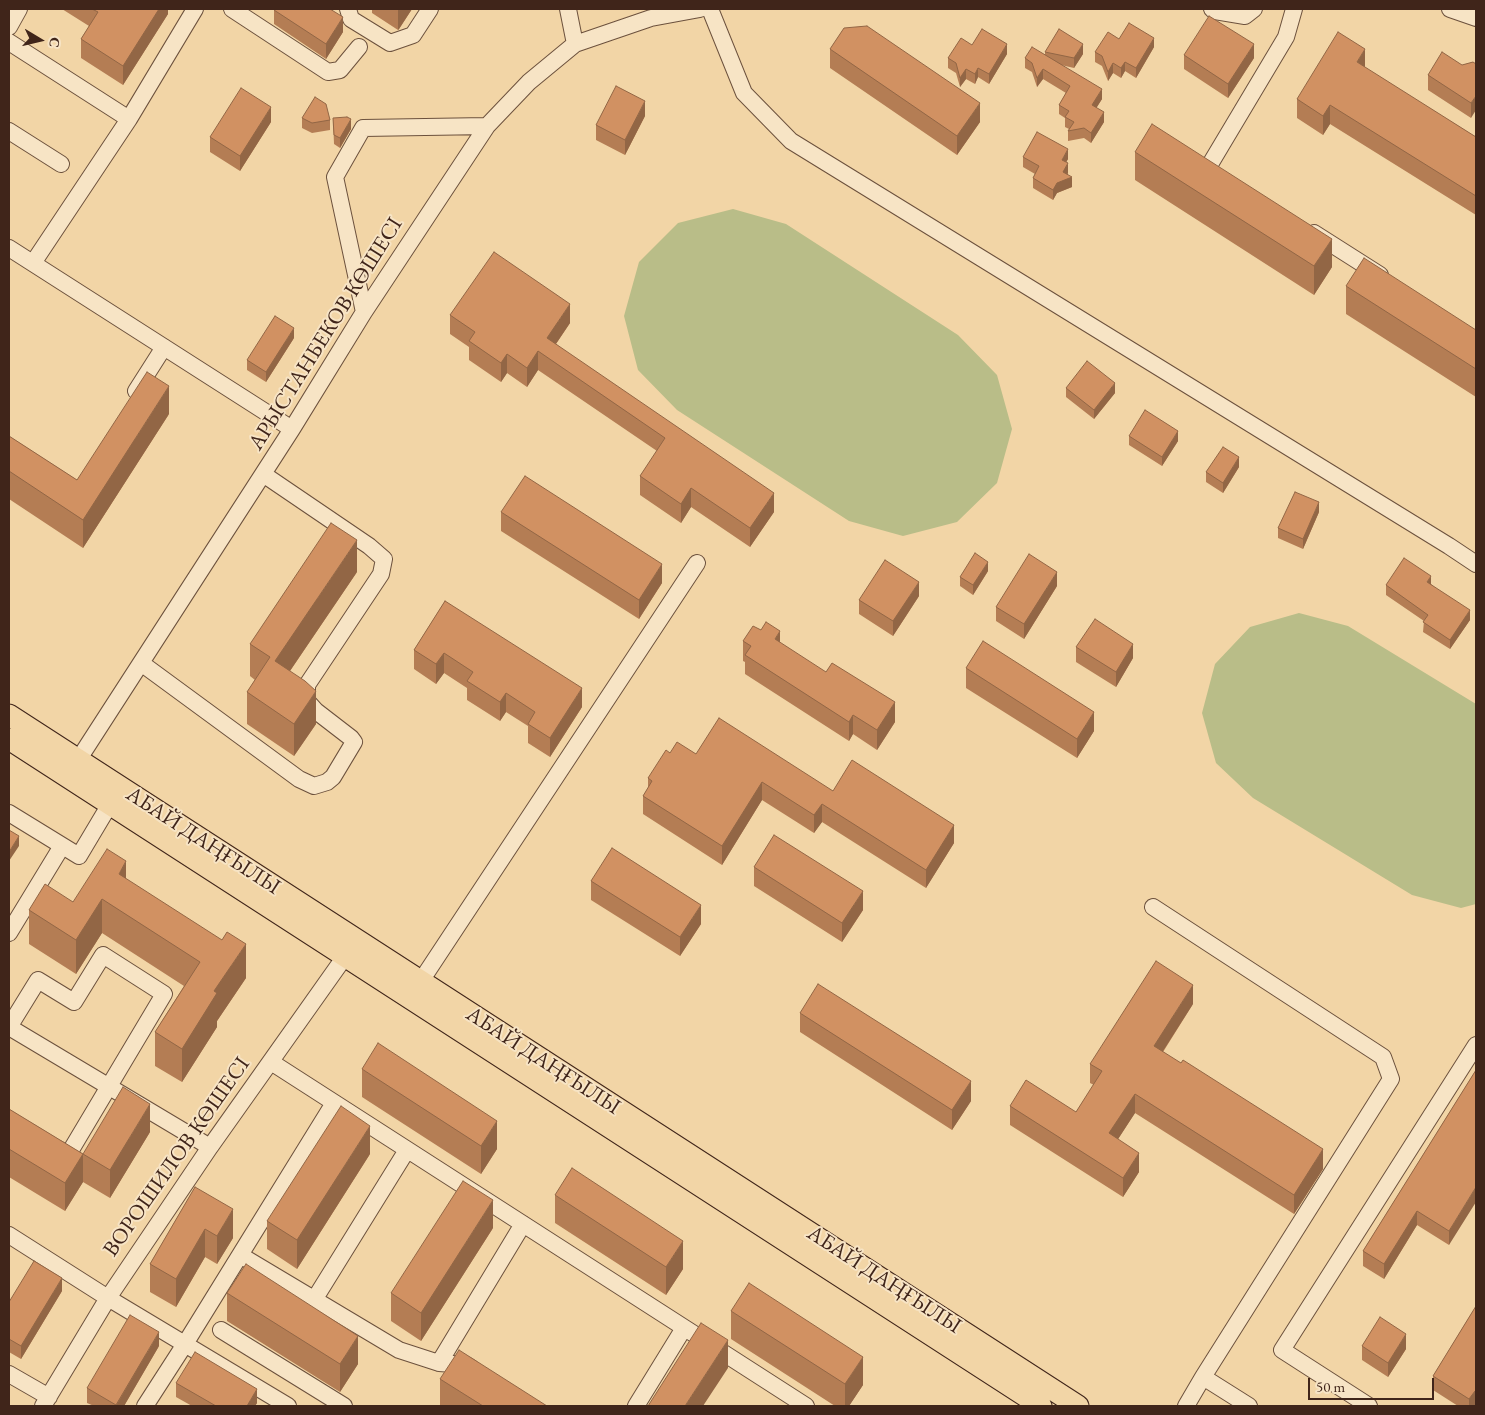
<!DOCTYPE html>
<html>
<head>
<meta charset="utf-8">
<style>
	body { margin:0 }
	#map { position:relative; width:1485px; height:1415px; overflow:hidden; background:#f2d5a6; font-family:"EB Garamond",serif }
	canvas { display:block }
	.frame { position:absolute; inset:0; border:10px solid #40251a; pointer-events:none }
	.north { position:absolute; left:15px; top:15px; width:50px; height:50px; -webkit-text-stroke:4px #f7e4c5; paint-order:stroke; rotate:99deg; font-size:14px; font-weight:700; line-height:20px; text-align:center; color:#40251a }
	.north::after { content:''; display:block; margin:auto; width:18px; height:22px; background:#40251a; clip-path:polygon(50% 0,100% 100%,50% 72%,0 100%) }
	.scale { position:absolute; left:1308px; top:1378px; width:126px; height:22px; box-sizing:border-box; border:2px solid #40251a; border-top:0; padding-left:6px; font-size:15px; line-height:18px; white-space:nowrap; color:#40251a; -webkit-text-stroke:4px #f7e4c5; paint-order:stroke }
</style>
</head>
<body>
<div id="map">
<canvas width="1485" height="1415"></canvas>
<div class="frame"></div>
<div class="north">С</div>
<div class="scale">50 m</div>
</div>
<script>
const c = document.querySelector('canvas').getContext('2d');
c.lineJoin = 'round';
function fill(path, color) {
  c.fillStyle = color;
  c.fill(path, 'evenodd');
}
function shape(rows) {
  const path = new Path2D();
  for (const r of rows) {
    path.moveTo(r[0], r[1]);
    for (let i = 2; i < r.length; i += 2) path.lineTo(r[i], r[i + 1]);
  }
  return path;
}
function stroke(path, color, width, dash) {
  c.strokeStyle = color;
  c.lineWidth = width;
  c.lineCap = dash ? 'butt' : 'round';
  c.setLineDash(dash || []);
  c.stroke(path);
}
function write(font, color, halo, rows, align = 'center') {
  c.font = font + ' "EB Garamond",serif';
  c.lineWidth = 4;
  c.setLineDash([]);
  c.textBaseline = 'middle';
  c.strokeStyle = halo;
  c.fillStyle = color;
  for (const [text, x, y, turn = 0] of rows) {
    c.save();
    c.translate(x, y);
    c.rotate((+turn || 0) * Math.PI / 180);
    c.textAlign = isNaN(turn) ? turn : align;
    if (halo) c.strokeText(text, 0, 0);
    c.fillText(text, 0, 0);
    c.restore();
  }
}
const green = shape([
	[733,209,786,224,958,335,997,375,1012,429,997,483,957,522,903,536,849,521,677,410,638,370,624,316,639,262,678,223],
	[1299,613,1348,626,1476,704,1476,904,1461,908,1412,895,1253,798,1216,763,1202,713,1215,664,1250,627]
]);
const minor = shape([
	[232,9,328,72,340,70,359,47],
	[348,9,351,19,390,43,413,35,430,9],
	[568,9,575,44],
	[710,9,744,93,791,141,1449,546,1476,564],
	[1212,9,1215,11,1245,16,1254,9],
	[1450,9,1476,18],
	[9,27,19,9],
	[9,42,129,119],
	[9,131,61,164],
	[1209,166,1286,37,1294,9],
	[1314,233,1380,275],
	[9,248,292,429],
	[33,263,129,119,195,9],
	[364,312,335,177,363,128,487,126],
	[136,391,164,347],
	[141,663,299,779,314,786,327,782,333,777,354,742,351,738,316,711,307,701,307,685,381,574,384,559,369,546,263,474],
	[73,768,292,429,364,312,487,126,529,82,575,44,651,18,700,9],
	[9,813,79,856,110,804],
	[1153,907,1383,1057,1391,1079,1203,1377,1186,1406],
	[9,933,62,846],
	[415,990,697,563],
	[9,1027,38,980,74,1002,103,955,164,994,68,1155,58,1149],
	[9,1027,210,1147],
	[271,1062,806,1406],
	[9,1235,108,1298,288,1406],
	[240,1255,399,1350,439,1363,466,1365,471,1368],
	[314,1300,407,1150],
	[221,1330,344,1406],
	[439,1363,523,1224],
	[9,1374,49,1397],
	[1203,1377,1249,1406],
	[43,1406,108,1298,210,1147,351,948],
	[145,1406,185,1344,334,1103],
	[636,1406,684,1328],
	[1369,1406,1282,1350,1476,1045]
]);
const major = shape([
	[9,715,1078,1406],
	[9,739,1041,1406]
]);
const wall = shape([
	[62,9,168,9,168,14,123,85,81,58,81,39,89,26],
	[372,9,412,9,399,29,398,30,372,13],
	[274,10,343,32,326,59,274,24],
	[1119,39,1154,47,1136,78,1125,71,1121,78,1113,73,1108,81,1102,66,1095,62,1095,52],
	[972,45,1007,54,989,84,978,77,975,84,966,79,960,87,956,73,948,68,948,58],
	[830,49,980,122,957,155,830,68],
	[1045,52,1083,54,1074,68,1061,65,1102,99,1096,108,1104,122,1091,143,1084,138,1068,141,1068,131,1069,129,1065,127,1065,118,1059,114,1059,105,1066,93,1043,79,1037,87,1032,72,1025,68,1025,58,1045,55],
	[1184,55,1254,58,1228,98,1184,69],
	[1473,62,1471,118,1428,90,1428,75],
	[1365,68,1476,137,1476,215,1330,124,1323,135,1297,118,1297,99],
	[645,116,625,155,596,140,596,125],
	[302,118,330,120,330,130,312,133,302,128],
	[333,118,351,129,340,148,334,144],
	[271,122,240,171,210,152,210,137],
	[1135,152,1332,267,1314,295,1135,180],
	[1023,157,1068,159,1066,162,1068,173,1067,175,1072,187,1057,193,1053,200,1033,188,1033,178,1035,174,1023,167],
	[1346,286,1476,330,1476,397,1346,314],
	[450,315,570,323,556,344,774,512,750,547,691,507,681,523,640,495,640,476,657,451,538,370,527,387,507,373,501,382,469,360,469,347,450,334],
	[294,338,266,382,247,370,247,360],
	[1066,388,1115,393,1094,419,1066,397],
	[169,414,83,548,9,499,9,436,77,480],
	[1129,436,1178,441,1162,466,1129,445],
	[1239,467,1223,493,1206,482,1206,472],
	[501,512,662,583,639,619,501,531],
	[1319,512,1303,549,1278,538,1278,528],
	[988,571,973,595,960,586,960,577],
	[357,572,290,671,316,724,294,756,247,724,247,692,255,680,250,676,250,644],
	[1431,584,1470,620,1450,649,1423,632,1424,621,1386,595,1386,585],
	[1057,586,1024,639,996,621,996,607],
	[919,596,893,636,859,614,859,600],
	[445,601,582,707,550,757,528,743,528,726,506,712,500,721,467,700,467,688,444,673,436,684,414,669,414,650],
	[743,641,780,643,895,722,877,750,853,734,849,741,745,674,745,662,743,661],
	[1076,647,1133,658,1116,687,1076,662],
	[966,668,1094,731,1077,758,966,688],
	[670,753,696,754,833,791,954,843,926,888,822,822,814,833,762,800,722,865,643,814,643,796,648,788,648,778],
	[754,867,863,910,842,942,754,886],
	[126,879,246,978,217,1021,217,1027,182,1082,155,1066,155,1032,184,986,102,933,76,974,29,944,29,910,73,902],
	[591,881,701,924,680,956,591,900],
	[1193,1004,1163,1052,1323,1169,1294,1214,1135,1113,1118,1139,1139,1172,1123,1197,1010,1125,1010,1106,1076,1112,1094,1085,1090,1083,1090,1064],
	[800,1013,971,1101,952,1130,800,1032],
	[362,1069,497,1149,481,1174,362,1097],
	[1476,1070,1449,1245,1417,1225,1384,1279,1363,1266,1363,1251],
	[9,1109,83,1154,150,1132,110,1198,83,1182,65,1211,9,1177],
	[370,1154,297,1269,267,1249,267,1221],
	[195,1187,233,1238,217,1264,205,1257,176,1307,150,1292,150,1264],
	[555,1195,683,1269,666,1295,555,1223],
	[493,1228,421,1341,391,1321,391,1293],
	[62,1291,21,1359,9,1352,9,1302],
	[227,1293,358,1364,340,1392,227,1321],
	[1476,1306,1476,1406,1475,1405,1474,1406,1458,1406,1433,1390,1433,1376],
	[731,1311,863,1385,849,1406,835,1406,731,1339],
	[159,1346,124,1406,94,1406,87,1403,87,1388],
	[1362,1346,1406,1349,1388,1377,1362,1360],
	[440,1379,547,1406,440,1406],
	[176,1383,257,1403,255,1406,192,1406,176,1397]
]);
const shadedWall = shape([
	[159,9,168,9,168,14,123,85,123,66],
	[398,9,412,9,399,29,398,30],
	[343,17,343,32,326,59,326,44],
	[1154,38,1154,47,1136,78,1136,68],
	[1007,44,1007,54,989,84,989,74],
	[1083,44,1083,54,1074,68,1074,58],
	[1254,44,1254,58,1228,98,1228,84],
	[1365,49,1365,68,1357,62],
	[1125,62,1125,71,1121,78,1121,68],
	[1113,63,1113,73,1108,81,1108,72],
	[978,68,978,77,975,84,975,74],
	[966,69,966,79,960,87,960,78],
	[1043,69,1043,79,1037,87,1037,78],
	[1102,89,1102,99,1092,115,1092,105],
	[1476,96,1476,110,1471,118,1471,103],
	[645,101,645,116,625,155,625,140],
	[980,103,980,122,957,155,957,136],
	[1330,105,1330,124,1323,135,1323,116],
	[271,107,271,122,240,171,240,156],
	[1104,112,1104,122,1091,143,1091,133],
	[351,119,351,129,340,148,340,138],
	[1068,149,1068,159,1062,170,1062,160],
	[1068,163,1068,173,1064,180,1072,177,1072,187,1057,193,1053,200,1053,190],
	[1332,239,1332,267,1314,295,1314,266],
	[570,304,570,323,547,357,547,338],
	[294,328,294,338,266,382,266,372],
	[538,351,538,370,527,387,527,368],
	[507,354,507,373,501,382,501,363],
	[1115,383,1115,393,1094,419,1094,410],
	[169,386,169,414,83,548,83,520],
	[1178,431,1178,441,1162,466,1162,457],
	[1239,457,1239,467,1223,493,1223,483],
	[691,488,691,507,681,523,681,504],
	[774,493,774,512,750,547,750,528],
	[1319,502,1319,512,1303,549,1303,539],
	[357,540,357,572,275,693,275,661],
	[988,562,988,571,973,595,973,585],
	[662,564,662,583,639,619,639,600],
	[1057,572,1057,586,1024,639,1024,624],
	[1431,576,1431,586,1427,582],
	[919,582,919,596,893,636,893,621],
	[1470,610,1470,620,1450,649,1450,640],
	[780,631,780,650,775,639],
	[1133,644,1133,658,1116,687,1116,672],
	[444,653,444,673,436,684,436,664],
	[582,688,582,707,550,757,550,738],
	[316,691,316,724,294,756,294,724],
	[506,693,506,712,500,721,500,702],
	[895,702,895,722,877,750,877,730],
	[1094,712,1094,731,1077,758,1077,739],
	[853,715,853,734,849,741,849,722],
	[762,782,762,800,722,865,722,846],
	[822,804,822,822,814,833,814,815],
	[954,825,954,843,926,888,926,870],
	[19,836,19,846,9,861,9,852],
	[126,861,126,895,119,874],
	[863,891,863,910,842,942,842,923],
	[102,899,102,933,76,974,76,940],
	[701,905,701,924,680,956,680,937],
	[246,944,246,978,217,1021,217,1027,182,1082,182,1049,214,991],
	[1193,985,1193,1004,1154,1065,1154,1046],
	[971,1081,971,1101,952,1130,952,1110],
	[1135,1094,1135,1113,1109,1153,1109,1133],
	[150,1104,150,1132,110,1198,110,1170],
	[497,1121,497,1149,481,1174,481,1146],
	[370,1126,370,1154,297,1269,297,1240],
	[1323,1149,1323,1169,1294,1214,1294,1195],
	[1139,1153,1139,1172,1123,1197,1123,1178],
	[83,1154,83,1182,65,1211,65,1183],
	[1476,1187,1476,1202,1449,1245,1449,1231],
	[493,1200,493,1228,421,1341,421,1313],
	[233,1209,233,1238,217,1264,217,1236],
	[1417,1211,1417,1225,1384,1279,1384,1264],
	[205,1229,205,1257,176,1307,176,1279],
	[683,1241,683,1269,666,1295,666,1267],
	[62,1278,62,1291,21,1359,21,1346],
	[159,1332,159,1346,124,1406,116,1406],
	[1406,1334,1406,1349,1388,1377,1388,1363],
	[358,1336,358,1364,340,1392,340,1364],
	[728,1340,728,1368,703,1406,685,1406],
	[863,1357,863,1385,849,1406,845,1406,845,1384],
	[257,1389,257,1403,255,1406,247,1406],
	[1475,1391,1475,1405,1474,1406,1469,1406,1469,1399]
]);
const building = shape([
	[92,9,159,9,123,66,81,39,98,12,92,9],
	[274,9,330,9,343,17,326,44,274,10,274,9],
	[1209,16,1254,44,1228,84,1184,55,1209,16],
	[1129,23,1154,38,1136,68,1125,62,1121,68,1113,63,1108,72,1102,56,1095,52,1108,32,1119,39,1129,23],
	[867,26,980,103,957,136,830,49,844,28,867,26],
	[982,29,1007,44,989,74,978,68,975,74,966,69,960,78,956,63,948,58,961,38,972,45,982,29],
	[1059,29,1083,44,1074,58,1045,52,1059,29],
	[1338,32,1365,49,1357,62,1476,137,1476,196,1330,105,1323,116,1297,99,1338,32],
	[1032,47,1102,89,1092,105,1104,112,1091,133,1084,128,1068,131,1074,122,1065,117,1069,111,1059,105,1070,86,1043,69,1037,78,1032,63,1025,58,1032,47],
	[1442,52,1462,65,1473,62,1476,64,1476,96,1471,103,1428,75,1442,52],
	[616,86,645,101,625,140,596,125,616,86],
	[241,88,271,107,240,156,210,137,241,88],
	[315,97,326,104,330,120,312,123,302,118,315,97],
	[347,117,351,119,340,138,334,135,333,118,347,117],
	[1152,124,1332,239,1314,266,1135,152,1152,124],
	[1037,132,1068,149,1062,160,1068,163,1063,172,1072,177,1057,183,1053,190,1033,178,1039,166,1023,157,1037,132],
	[494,252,570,304,547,338,774,493,750,528,691,488,681,504,640,476,665,438,538,351,527,368,507,354,501,363,469,341,475,332,450,315,494,252],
	[1364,258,1476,330,1476,369,1346,286,1364,258],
	[275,316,294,328,266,372,247,360,275,316],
	[1087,361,1115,383,1094,410,1066,388,1087,361],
	[147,372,169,386,83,520,9,471,9,436,77,480,147,372],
	[1145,410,1178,431,1162,457,1129,436,1145,410],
	[1223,447,1239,457,1223,483,1206,472,1223,447],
	[525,476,662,564,639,600,501,512,525,476],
	[1295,492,1319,502,1303,539,1278,528,1295,492],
	[331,523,357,540,275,661,305,681,316,691,294,724,247,692,270,657,250,644,331,523],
	[975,553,988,562,973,585,960,577,975,553],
	[1029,554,1057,572,1024,624,996,607,1029,554],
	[1404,558,1431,576,1427,582,1470,610,1450,640,1423,622,1428,615,1386,585,1404,558],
	[885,560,919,582,893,621,859,600,885,560],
	[445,601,582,688,550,738,528,724,535,712,506,693,500,702,467,681,473,672,444,653,436,664,414,650,445,601],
	[1095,619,1133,644,1116,672,1076,647,1095,619],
	[766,622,780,631,775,639,826,672,832,663,895,702,877,730,853,715,849,722,745,655,751,646,743,641,753,626,761,630,766,622],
	[983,641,1094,712,1077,739,966,668,983,641],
	[719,718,833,791,852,760,954,825,926,870,822,804,814,815,762,782,722,846,643,796,652,781,648,778,666,750,670,753,677,742,696,754,719,718],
	[9,830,19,836,9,852,9,830],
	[774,835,863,891,842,923,754,867,774,835],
	[612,848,701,905,680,937,591,881,612,848],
	[107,849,126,861,119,874,222,940,227,932,246,944,214,991,217,993,182,1049,155,1032,200,962,102,899,76,940,29,910,45,884,73,902,107,849],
	[1156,961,1193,985,1154,1046,1181,1063,1183,1060,1323,1149,1294,1195,1135,1094,1109,1133,1139,1153,1123,1178,1010,1106,1026,1080,1076,1112,1102,1071,1090,1064,1156,961],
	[818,984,971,1081,952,1110,800,1013,818,984],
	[378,1043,497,1121,481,1146,362,1069,378,1043],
	[1476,1070,1476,1187,1449,1231,1417,1211,1384,1264,1363,1251,1476,1070],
	[123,1087,150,1104,110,1170,83,1154,123,1087],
	[341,1106,370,1126,297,1240,267,1221,341,1106],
	[9,1109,83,1154,65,1183,9,1149,9,1109],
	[572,1168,683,1241,666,1267,555,1195,572,1168],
	[463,1181,493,1200,421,1313,391,1293,463,1181],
	[195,1187,233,1209,217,1236,205,1229,176,1279,150,1264,195,1187],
	[34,1261,62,1278,21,1346,9,1339,9,1302,34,1261],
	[246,1264,358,1336,340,1364,227,1293,246,1264],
	[749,1283,863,1357,845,1384,731,1311,749,1283],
	[1476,1306,1476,1392,1475,1391,1469,1399,1433,1376,1476,1306],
	[130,1315,159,1332,116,1405,87,1388,130,1315],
	[1380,1317,1406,1334,1388,1363,1362,1346,1380,1317],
	[701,1323,728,1340,685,1406,648,1406,701,1323],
	[459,1350,547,1406,483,1406,440,1379,459,1350],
	[195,1352,257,1389,247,1406,216,1406,176,1383,195,1352]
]);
const streetNames = [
	["АРЫСТАНБЕКОВ КӨШЕСІ",326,334,-58],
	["АБАЙ ДАҢҒЫЛЫ",203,841,33],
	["АБАЙ ДАҢҒЫЛЫ",543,1061,33],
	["ВОРОШИЛОВ КӨШЕСІ",177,1157,-55],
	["АБАЙ ДАҢҒЫЛЫ",884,1280,33]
];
fill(green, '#b9bd88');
stroke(minor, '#6c513d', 18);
stroke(major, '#40251a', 23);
stroke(minor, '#f7e4c5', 16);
stroke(major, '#f2d5a6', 21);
fill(wall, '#b47d54');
fill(shadedWall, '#926645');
fill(building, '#d19162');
stroke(building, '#926645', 1);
write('22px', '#40251a', '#f7e4c5', streetNames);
</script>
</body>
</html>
